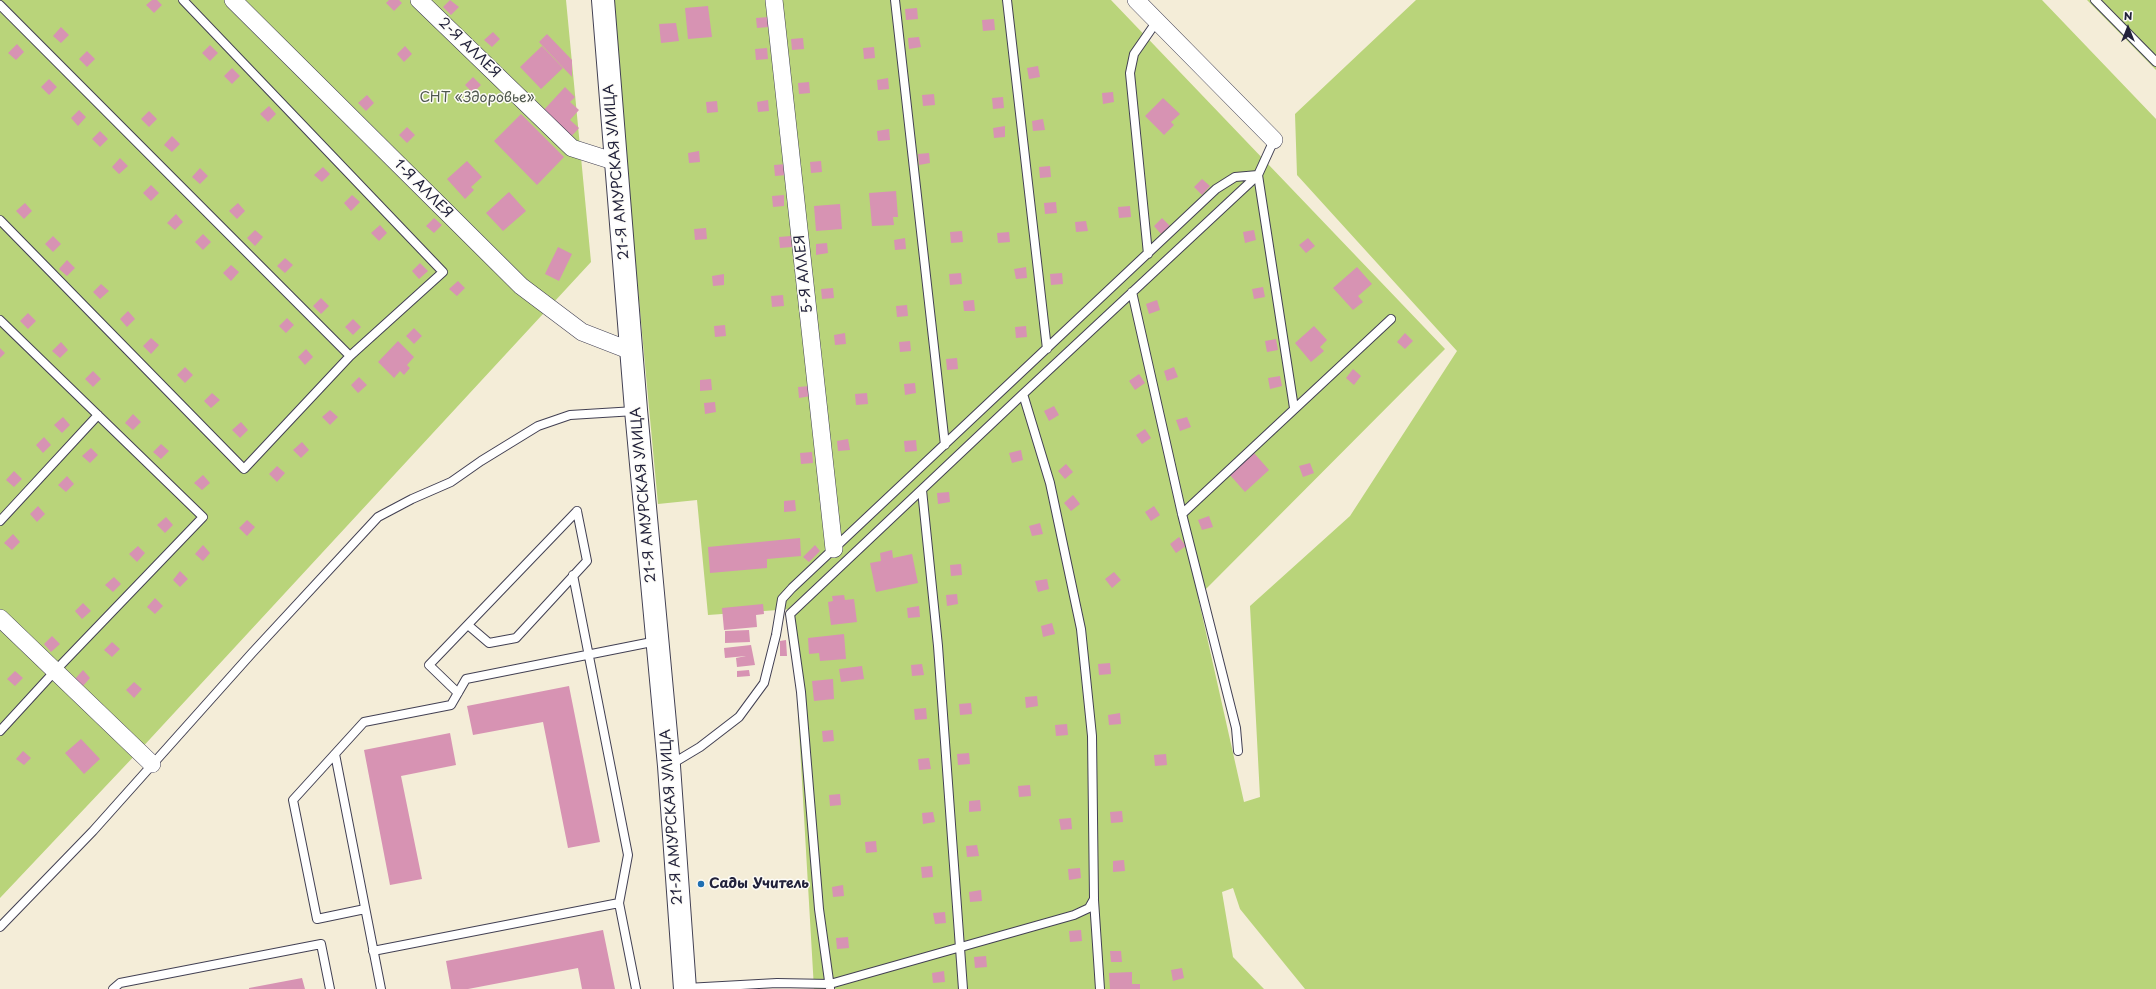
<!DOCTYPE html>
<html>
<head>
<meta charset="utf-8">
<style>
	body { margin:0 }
	#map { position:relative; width:2156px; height:989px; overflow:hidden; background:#f4edd8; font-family:"Playpen Sans",sans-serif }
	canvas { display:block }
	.north { position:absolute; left:2108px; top:8px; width:40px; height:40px; -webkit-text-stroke:3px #fdfcf7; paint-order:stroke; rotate:0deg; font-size:11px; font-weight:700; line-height:16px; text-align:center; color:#22223b }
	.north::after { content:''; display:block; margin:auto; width:14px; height:18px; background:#22223b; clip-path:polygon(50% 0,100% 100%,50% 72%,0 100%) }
</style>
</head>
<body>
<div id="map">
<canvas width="2156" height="989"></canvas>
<div class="north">N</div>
</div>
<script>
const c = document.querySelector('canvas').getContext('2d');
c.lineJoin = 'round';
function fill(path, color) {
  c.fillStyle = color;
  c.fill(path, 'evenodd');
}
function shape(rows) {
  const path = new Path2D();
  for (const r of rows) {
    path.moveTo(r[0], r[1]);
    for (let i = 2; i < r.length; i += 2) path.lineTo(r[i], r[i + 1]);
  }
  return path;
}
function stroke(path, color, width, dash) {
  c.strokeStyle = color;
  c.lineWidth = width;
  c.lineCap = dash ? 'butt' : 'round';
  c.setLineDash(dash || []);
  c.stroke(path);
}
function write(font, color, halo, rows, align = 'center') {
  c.font = font + ' "Playpen Sans",sans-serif';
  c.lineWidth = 3;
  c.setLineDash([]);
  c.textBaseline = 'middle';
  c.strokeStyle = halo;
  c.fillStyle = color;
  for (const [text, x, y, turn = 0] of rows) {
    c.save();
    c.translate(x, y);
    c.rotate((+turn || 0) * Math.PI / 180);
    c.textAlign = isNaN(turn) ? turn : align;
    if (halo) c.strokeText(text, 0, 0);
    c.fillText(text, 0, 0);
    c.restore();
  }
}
const green = shape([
	[0,0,566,0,591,262,138,752,0,898],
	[611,0,1111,0,1445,349,1198,597,1244,802,1260,797,1250,606,1350,516,1457,351,1297,175,1295,114,1416,0,2042,0,2156,119,2156,989,1305,989,1240,909,1233,888,1222,892,1233,957,1264,989,814,989,792,609,708,615,697,500,658,504],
	[2087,0,2156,0,2156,70]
]);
const building = shape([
	[152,0,157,0,162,5,154,13,146,5],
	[389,0,399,0,402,3,394,11,386,3],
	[450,0,459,7,451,15,443,7],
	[708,6,712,37,688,39,685,8],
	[917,8,918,19,906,20,905,9],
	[768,17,769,27,757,28,756,18],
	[994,19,995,30,983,31,982,20],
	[676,23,679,41,661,43,659,24],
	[61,27,69,35,61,43,53,36],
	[493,32,500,39,492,47,484,40],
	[547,34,572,60,572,77,539,42],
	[919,37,921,47,909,49,908,38],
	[803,38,804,49,792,50,791,39],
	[17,44,24,52,16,60,8,53],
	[210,45,218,53,210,61,202,53],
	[405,46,412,54,404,62,397,54],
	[542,46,563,68,541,89,520,67],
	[874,47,875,58,864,59,863,48],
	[767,48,768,59,756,60,755,49],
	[87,51,95,59,87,67,79,59],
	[1038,66,1040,77,1029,79,1027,68],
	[232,68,240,76,232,84,224,76],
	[473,77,481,85,473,93,465,85],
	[888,78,889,89,878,90,877,80],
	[49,79,57,87,49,95,41,87],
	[809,82,810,93,799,94,798,83],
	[565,87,575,97,570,102,579,110,570,120,579,128,569,139,541,113],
	[1113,92,1114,102,1103,104,1102,93],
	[934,94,935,105,923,106,922,95],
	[367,95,374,103,366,111,358,103],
	[1003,97,1004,108,993,109,992,98],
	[1163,98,1180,114,1171,122,1174,125,1164,135,1145,116],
	[768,100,769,111,758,112,757,102],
	[717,101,718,112,707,113,706,102],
	[269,106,276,114,268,122,260,114],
	[79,110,86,117,78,126,71,118],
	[149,111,157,119,149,127,141,119],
	[521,114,564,157,537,185,494,141],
	[1043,119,1045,130,1033,131,1032,121],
	[1005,126,1005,137,994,138,993,128],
	[407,127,415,135,407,143,399,135],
	[889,129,890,140,878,141,877,131],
	[100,131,108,139,100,147,92,139],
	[172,136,180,144,172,152,164,145],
	[699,151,700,162,689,163,688,153],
	[929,153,930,163,919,165,918,154],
	[120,158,128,166,119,174,112,167],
	[467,161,482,177,471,187,474,190,465,199,447,179],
	[821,161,822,172,811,173,810,162],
	[786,164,787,175,775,176,774,165],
	[1050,166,1051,177,1040,178,1039,167],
	[323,167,330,174,322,182,314,175],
	[200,168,208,176,200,184,192,177],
	[1202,179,1210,186,1202,195,1194,187],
	[151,185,159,193,151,201,143,193],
	[896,191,898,217,893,217,894,225,872,226,869,193],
	[509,192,526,211,503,231,486,213],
	[352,195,360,202,351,211,344,203],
	[784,195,784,206,773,207,772,196],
	[1056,202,1057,213,1045,214,1044,203],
	[25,203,32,211,24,219,16,211],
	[238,203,245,211,237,219,229,211],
	[840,204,842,229,816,231,814,206],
	[1130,206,1131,217,1119,218,1118,207],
	[176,214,183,222,175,230,167,223],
	[434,218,442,225,434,233,426,226],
	[1162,218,1170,226,1161,234,1154,226],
	[1086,221,1088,231,1076,232,1075,222],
	[380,225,387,233,379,241,371,233],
	[706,228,707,239,695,240,694,229],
	[255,230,263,237,255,246,247,238],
	[1254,230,1256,240,1245,243,1243,232],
	[962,231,963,242,951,243,950,232],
	[1009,232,1010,242,998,243,997,233],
	[203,234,211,242,203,250,195,242],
	[53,236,61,244,53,252,45,244],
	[791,236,792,247,780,248,779,237],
	[905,238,906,249,895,250,894,240],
	[1308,238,1315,246,1306,253,1299,245],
	[827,243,828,253,816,255,816,244],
	[558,247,572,254,559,281,545,274],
	[285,258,293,265,285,273,277,266],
	[67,260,75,268,67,276,59,269],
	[420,263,428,271,419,279,412,271],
	[231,265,239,272,231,281,223,273],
	[1026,267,1027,278,1016,279,1014,269],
	[1357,267,1372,284,1358,296,1363,302,1353,310,1333,288],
	[961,273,962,284,950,285,949,274],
	[1062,273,1063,284,1051,285,1050,274],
	[724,274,724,285,713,286,712,276],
	[458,281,465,288,457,296,449,289],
	[101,284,109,291,100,299,93,292],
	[1263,287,1265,297,1254,299,1252,289],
	[833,288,834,298,822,299,821,289],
	[783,295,784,306,772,307,771,296],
	[321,298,329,306,321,314,313,306],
	[974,300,975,311,964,311,963,301],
	[1157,300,1160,310,1149,314,1146,304],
	[907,305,908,316,897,317,896,306],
	[128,311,135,319,127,327,120,319],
	[28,313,36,321,28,329,20,321],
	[287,318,294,325,286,333,279,326],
	[353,319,361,327,353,335,345,327],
	[725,325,726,336,715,337,714,326],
	[1026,326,1027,337,1016,338,1015,327],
	[1314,326,1327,340,1320,347,1324,351,1311,362,1295,343],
	[414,328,422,336,414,344,406,336],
	[845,333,846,344,835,345,834,335],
	[1405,333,1413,341,1405,349,1397,342],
	[151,338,159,345,151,354,143,346],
	[1276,339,1278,350,1267,352,1265,341],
	[398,341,414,357,407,365,410,368,404,375,400,371,394,378,378,362],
	[910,341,911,351,900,352,899,342],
	[61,342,68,350,60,358,52,351],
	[0,348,5,353,0,358],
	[306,349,313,357,305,365,298,357],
	[957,358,958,369,947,370,946,359],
	[185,367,193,375,185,383,177,375],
	[1174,367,1178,377,1167,381,1164,371],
	[1353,369,1361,376,1354,385,1346,378],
	[93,371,101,379,93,387,85,379],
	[1139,374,1145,383,1135,390,1129,381],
	[1280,376,1282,386,1270,389,1268,378],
	[359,377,367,385,358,393,351,385],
	[711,379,712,390,700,391,700,380],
	[915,383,916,393,905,395,904,384],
	[810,386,811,396,799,398,798,387],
	[212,393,220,400,211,408,204,401],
	[867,393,868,404,856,405,855,394],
	[715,402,716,412,705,414,704,403],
	[1054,406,1059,415,1049,421,1044,411],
	[330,410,338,417,330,425,322,417],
	[133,414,141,422,133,430,125,423],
	[63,417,70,425,62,433,54,425],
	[1187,417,1191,427,1180,431,1176,420],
	[241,422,248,430,240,438,232,430],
	[1145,429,1151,438,1142,444,1136,435],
	[44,437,51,445,43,453,36,445],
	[848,439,850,450,838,451,837,441],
	[916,440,917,451,905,452,904,441],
	[302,442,309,450,301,458,293,450],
	[161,444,169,451,161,459,153,452],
	[91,448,98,455,90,463,82,456],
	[1021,450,1023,460,1012,463,1009,453],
	[812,452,813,463,801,464,800,453],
	[1254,453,1269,470,1245,492,1230,475],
	[1310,463,1314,473,1303,477,1299,466],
	[1066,464,1073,472,1065,479,1058,471],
	[277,466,285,473,277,482,269,474],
	[14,471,22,479,14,487,6,480],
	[203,475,210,483,202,490,194,483],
	[67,476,74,484,66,492,58,485],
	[949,492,950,502,938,504,937,493],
	[1073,495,1080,504,1071,511,1064,503],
	[795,500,796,511,784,512,784,501],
	[38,506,45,514,37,522,30,514],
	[1154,506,1160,515,1151,521,1145,512],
	[1209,516,1213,527,1202,530,1198,520],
	[166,517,173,525,165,533,157,525],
	[247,520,255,527,247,536,239,528],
	[1040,523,1043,534,1032,536,1029,526],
	[13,534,20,542,12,550,4,543],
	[1179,537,1186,546,1176,553,1170,544],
	[800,538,801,556,767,559,767,568,710,573,708,547],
	[203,545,210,553,203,561,195,554],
	[815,545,820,551,809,562,803,557],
	[138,546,145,553,137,562,129,554],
	[892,550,893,558,912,554,918,583,876,592,870,563,881,561,880,553],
	[961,564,962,575,951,576,950,565],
	[180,571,188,579,180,587,173,580],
	[1114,572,1121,580,1112,588,1105,579],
	[114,577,121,584,113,592,105,585],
	[1047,579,1049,589,1038,592,1035,581],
	[957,594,958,604,947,606,946,595],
	[844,595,845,600,854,599,857,622,831,625,828,602,833,601,832,596],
	[155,598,163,606,155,614,147,607],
	[83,603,91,611,82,619,75,611],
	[763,604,764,614,756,615,757,627,724,630,722,608],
	[919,606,920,617,908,618,907,608],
	[1052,623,1055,634,1043,637,1041,626],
	[749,630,750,642,725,643,725,631],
	[844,634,846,659,820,661,819,653,809,654,808,638],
	[52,636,60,644,51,652,44,644],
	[786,640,787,656,780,656,780,641],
	[112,642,120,649,112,657,104,650],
	[751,645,755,665,737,667,736,658,746,656,725,658,724,648],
	[1110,663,1111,674,1099,675,1098,664],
	[922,664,924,675,912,676,911,665],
	[862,666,864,679,841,682,839,669],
	[83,670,90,678,83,686,75,679],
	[749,670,750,676,737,677,737,671],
	[15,671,23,678,15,686,7,679],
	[833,679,834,699,814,701,812,681],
	[134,682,142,689,134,698,126,690],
	[569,686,600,842,568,848,543,722,473,735,467,706],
	[1037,696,1038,706,1026,708,1025,697],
	[971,703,972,714,960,715,959,704],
	[926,708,927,719,915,720,914,709],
	[1120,713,1121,724,1109,725,1108,715],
	[1067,724,1068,735,1056,736,1055,725],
	[833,730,834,741,823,742,822,731],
	[450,733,456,765,401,776,422,879,390,885,364,750],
	[81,739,100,759,84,774,65,753],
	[23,751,31,758,24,765,16,759],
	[969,753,970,764,958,765,957,754],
	[1166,754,1167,765,1155,766,1154,755],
	[929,758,931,769,919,770,918,759],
	[1030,785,1031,796,1019,797,1018,786],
	[840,794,841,805,830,806,829,795],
	[980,800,981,811,969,812,969,801],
	[1122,811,1123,822,1111,823,1110,812],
	[933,812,935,822,923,824,922,813],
	[1071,818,1072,829,1061,830,1059,819],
	[876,841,877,852,866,853,865,842],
	[977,845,979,856,967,857,966,846],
	[1124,860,1125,871,1113,872,1113,861],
	[932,866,933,877,922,878,921,867],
	[1080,868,1081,878,1069,880,1068,869],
	[843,885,844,896,833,897,832,887],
	[981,890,982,901,970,902,969,892],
	[945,912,946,923,935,924,933,913],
	[603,930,615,989,582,989,578,968,468,989,451,989,446,961],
	[1081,930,1082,941,1070,942,1069,931],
	[848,937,849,948,837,949,836,938],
	[1110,951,1121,951,1122,962,1111,962],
	[986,956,987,967,975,968,974,957],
	[1182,968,1184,978,1173,981,1171,970],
	[944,971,945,982,933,983,932,973],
	[1132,972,1132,984,1140,984,1140,989,1110,989,1109,973],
	[302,978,305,989,249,989,249,988]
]);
const lane = shape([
	[895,0,945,445],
	[1007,0,1047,349],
	[2095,0,2156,62],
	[0,5,350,356],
	[0,220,244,469,350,356,443,272,183,0],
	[1148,254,1130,73,1134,54,1157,21],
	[1132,292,1182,514,1236,728,1238,751],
	[0,320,203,517,55,671,0,731],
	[922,490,938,646,963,989],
	[1182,514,1391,319],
	[0,521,98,415],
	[573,575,628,855,619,903,636,989],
	[468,625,489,643,516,638,587,561,577,511],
	[458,693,429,665,577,511],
	[335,754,381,989],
	[670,765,700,747,739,717,764,683,776,635,782,599,792,588,1216,189,1235,177,1258,175,1294,408],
	[1094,900,1100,989],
	[365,909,317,919,293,800,364,722,451,705,466,679,657,641],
	[0,927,93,831,252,653,378,517,412,499,451,482,481,461,538,426,570,415,635,411],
	[373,951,619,903],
	[686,988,777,983,830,984,1074,915,1089,908,1094,899,1092,736,1081,629,1050,483,1023,394,1258,175,1274,140],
	[830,988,819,909,801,692,790,614,1023,394],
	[113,989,120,983,321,944,330,989]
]);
const street = shape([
	[233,0,521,286,582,332,631,351],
	[419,0,572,148,616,162],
	[774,0,834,549],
	[1136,0,1274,140],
	[0,618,152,764]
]);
const secondary = shape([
	[603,0,636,410,669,766,685,989]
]);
const markers = [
	[701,884,4,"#1f6fb2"]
];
const streetNames = [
	["2-Я АЛЛЕЯ",469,48,44],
	["21-Я АМУРСКАЯ УЛИЦА",617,172,-95],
	["1-Я АЛЛЕЯ",423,189,45],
	["5-Я АЛЛЕЯ",804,274,-96],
	["21-Я АМУРСКАЯ УЛИЦА",644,495,-95],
	["21-Я АМУРСКАЯ УЛИЦА",672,817,-94]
];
const parkNames = [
	["СНТ «Здоровье»",477,98]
];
const poiNames = [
	["Сады Учитель",709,884]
];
fill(green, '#b9d47a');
fill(building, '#d793b3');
stroke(lane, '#424053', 10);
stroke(street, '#424053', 18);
stroke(secondary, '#424053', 24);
stroke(lane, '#fff', 8);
stroke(street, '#fff', 17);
stroke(secondary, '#fff', 22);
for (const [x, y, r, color] of markers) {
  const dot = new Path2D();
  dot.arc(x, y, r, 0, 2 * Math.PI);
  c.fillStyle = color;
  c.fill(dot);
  stroke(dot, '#fdfcf7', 1.5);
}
write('14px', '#22223b', '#fdfcf7', streetNames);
write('14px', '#4f574e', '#fdfcf7', parkNames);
write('bold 14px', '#22223b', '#fdfcf7', poiNames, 'left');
</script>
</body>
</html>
